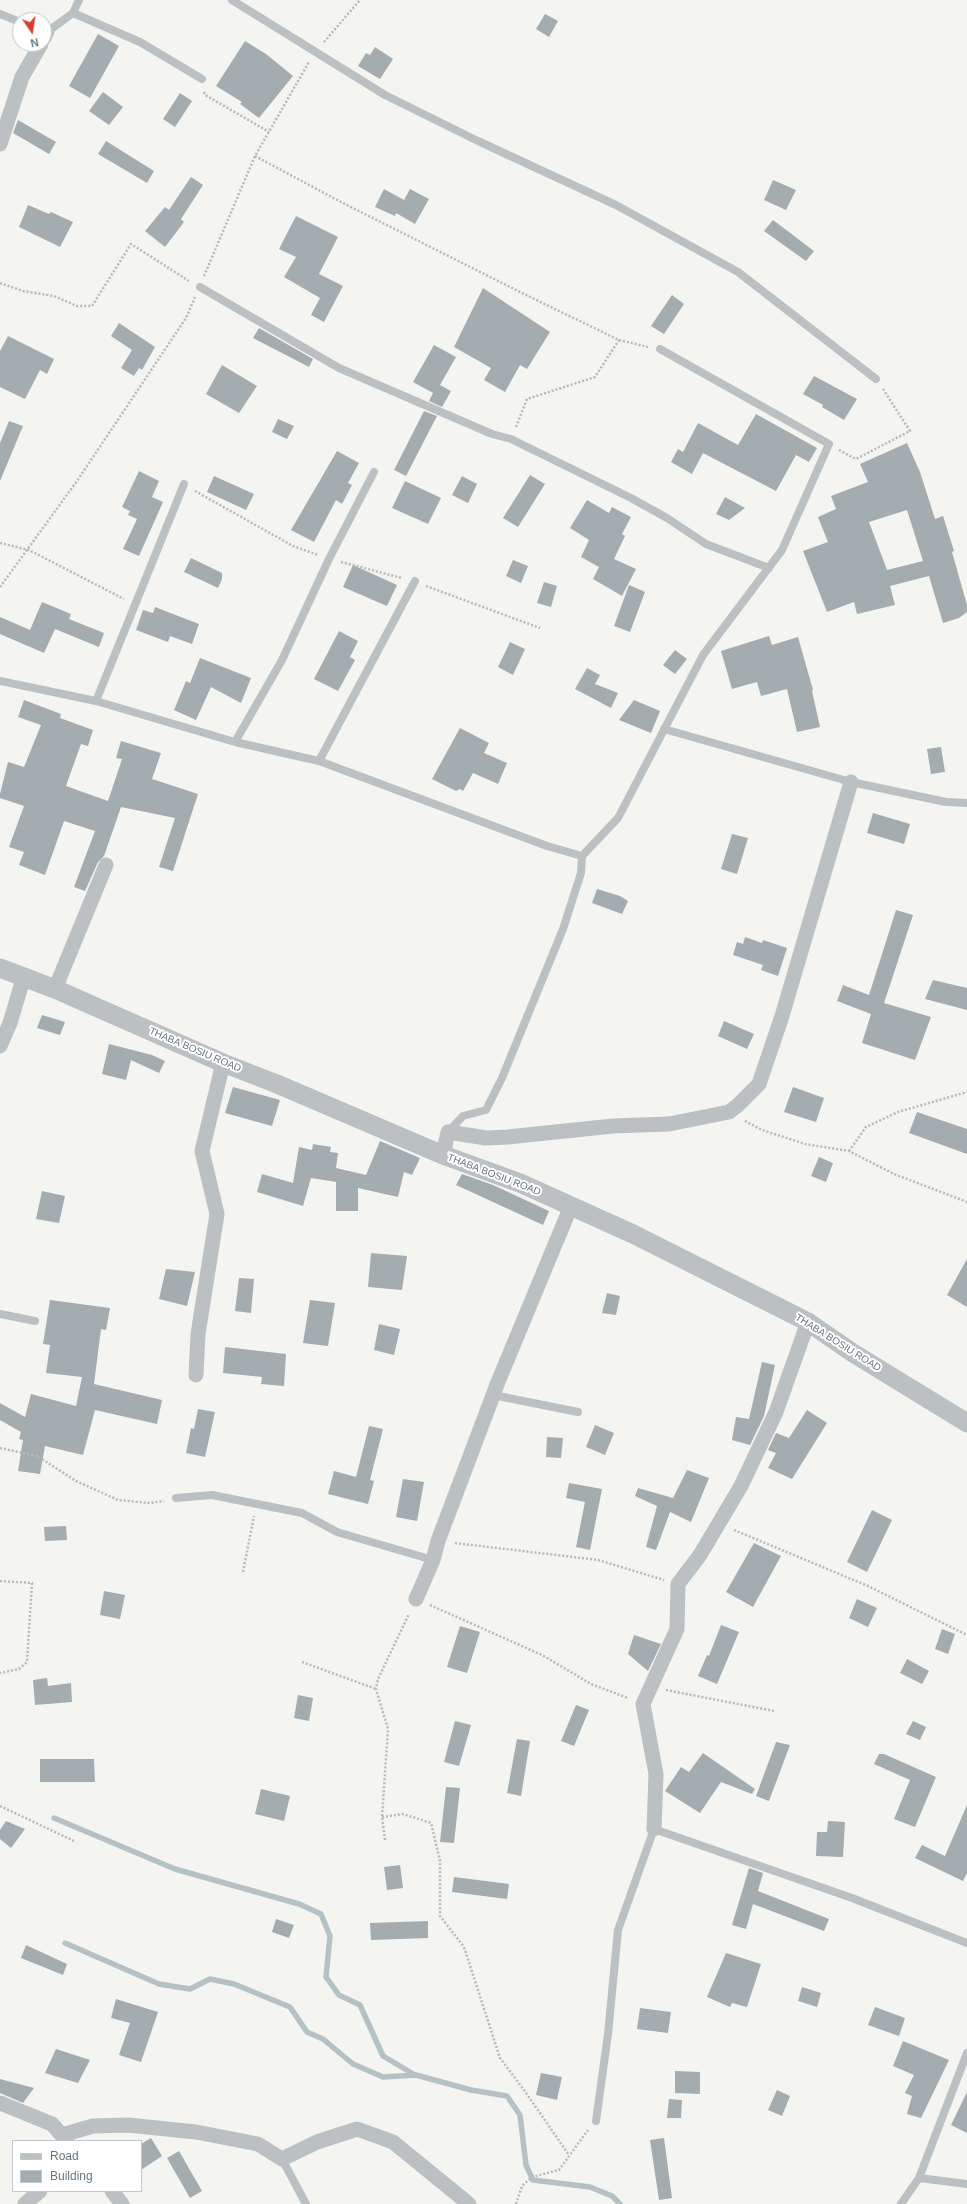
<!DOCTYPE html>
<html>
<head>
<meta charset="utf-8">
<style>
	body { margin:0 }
	#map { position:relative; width:967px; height:2204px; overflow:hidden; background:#f4f4f1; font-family:Arial,sans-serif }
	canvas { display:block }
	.legend { position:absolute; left:12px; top:2140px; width:130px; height:52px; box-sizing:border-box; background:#fff; border:1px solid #c1c9cc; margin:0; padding:5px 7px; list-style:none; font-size:12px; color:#657880 }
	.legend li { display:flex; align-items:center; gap:8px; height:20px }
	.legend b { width:20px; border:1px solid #c1c9cc }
	.north { position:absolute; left:12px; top:12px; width:40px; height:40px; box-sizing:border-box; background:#fff; border:1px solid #c1c9cc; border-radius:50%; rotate:167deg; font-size:11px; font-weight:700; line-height:16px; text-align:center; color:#657880 }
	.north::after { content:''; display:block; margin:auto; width:14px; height:18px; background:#d63e2f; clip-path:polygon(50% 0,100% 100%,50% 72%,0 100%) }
</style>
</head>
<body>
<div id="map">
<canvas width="967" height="2204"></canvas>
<ul class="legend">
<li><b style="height:5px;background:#bbc1c3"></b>Road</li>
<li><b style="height:11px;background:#a3adb0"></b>Building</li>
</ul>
<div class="north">N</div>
</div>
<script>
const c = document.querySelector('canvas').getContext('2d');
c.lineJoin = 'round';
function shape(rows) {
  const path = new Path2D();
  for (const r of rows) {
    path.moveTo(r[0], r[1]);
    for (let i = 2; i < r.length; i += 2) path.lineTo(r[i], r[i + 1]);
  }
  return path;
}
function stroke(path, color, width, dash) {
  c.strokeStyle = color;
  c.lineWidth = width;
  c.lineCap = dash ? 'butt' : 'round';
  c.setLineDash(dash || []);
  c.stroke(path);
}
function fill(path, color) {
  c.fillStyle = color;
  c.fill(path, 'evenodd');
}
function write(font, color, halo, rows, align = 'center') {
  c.font = font + ' Arial,sans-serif';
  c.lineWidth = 4;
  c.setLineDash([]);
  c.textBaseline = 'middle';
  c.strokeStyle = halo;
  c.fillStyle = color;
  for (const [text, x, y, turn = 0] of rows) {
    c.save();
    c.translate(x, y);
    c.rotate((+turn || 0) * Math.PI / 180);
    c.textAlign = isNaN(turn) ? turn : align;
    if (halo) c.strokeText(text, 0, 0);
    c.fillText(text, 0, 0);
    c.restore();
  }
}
const stream = shape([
	[54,1818,175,1869,299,1904,321,1914,330,1936,326,1977,339,1995,360,2005,383,2056,415,2075],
	[65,1943,159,1984,190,1989,210,1979,234,1984,290,2007,307,2032,323,2039,353,2064,383,2077,416,2075,471,2090,507,2096,520,2115,526,2165,533,2180,590,2187,612,2196,620,2204]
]);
const building = shape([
	[545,14,558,21,549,37,536,29],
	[98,34,119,46,90,98,69,86],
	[245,41,266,54,293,76,259,118,240,104,242,102,216,86],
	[375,47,393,59,380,79,358,66,366,53,370,55],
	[103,92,123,107,109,125,89,111],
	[180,93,192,101,175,127,163,119],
	[18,120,56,142,49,154,13,133],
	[106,141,154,171,147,183,98,154],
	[191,177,203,185,181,219,184,222,165,247,145,231,165,207,169,210],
	[773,180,796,190,786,210,764,200],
	[384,189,404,200,410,189,429,199,415,224,396,213,395,216,375,207],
	[28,205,49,214,51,212,73,222,60,247,19,227],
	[296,216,338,237,319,274,343,286,324,322,311,315,320,298,284,277,296,257,279,249],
	[773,220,814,251,806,261,764,231],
	[483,288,550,332,527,369,520,365,505,392,484,380,491,368,454,347],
	[672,295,684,304,664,334,651,326],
	[119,323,155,347,142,370,139,368,134,376,121,368,132,350,111,336],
	[259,328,313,359,309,367,253,338],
	[8,336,54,359,47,374,40,370,25,399,0,387,0,351],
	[434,345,456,357,440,385,451,391,442,407,429,401,433,393,413,382],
	[222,365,257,386,239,413,206,394],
	[814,376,857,399,844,420,822,407,823,405,803,394],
	[424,411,437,416,406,476,394,470],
	[756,414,817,448,809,462,796,455,776,491,703,453,692,474,671,462,678,449,683,452,698,423,738,445],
	[278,419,294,426,287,439,272,432],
	[9,421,23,426,0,481,0,443],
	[907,443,920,472,935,519,943,516,954,551,952,552,967,605,967,612,959,618,943,623,929,576,890,586,895,605,857,614,854,602,827,612,803,551,828,542,818,517,836,509,831,496,868,482,860,464],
	[907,510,923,561,887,570,869,522],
	[337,451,359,463,348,483,352,485,342,504,336,500,314,542,291,530],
	[139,471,159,481,152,497,163,502,139,556,123,549,137,519,128,515,130,511,122,507],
	[530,475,545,484,518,527,503,518],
	[214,476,254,494,246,510,207,492],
	[462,476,477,484,468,503,452,495],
	[405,481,441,498,428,524,392,508],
	[725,497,745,508,729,520,716,514],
	[587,500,609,513,612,507,631,517,622,534,625,536,614,559,636,569,622,596,593,579,599,567,581,557,589,540,570,528],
	[191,558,222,573,222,579,218,588,184,572],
	[513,560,528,566,521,583,506,576],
	[353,565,397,585,387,606,343,587],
	[544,582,557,586,551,607,537,603],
	[629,585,645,592,630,632,614,626],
	[42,602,71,614,69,619,104,633,99,647,55,629,44,653,0,634,0,617,30,630],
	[155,607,199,624,192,644,170,636,168,642,136,630,143,610,153,613],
	[339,631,358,641,350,657,355,660,338,691,314,679],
	[769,636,772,645,798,637,813,690,812,691,820,727,797,732,787,689,761,696,757,682,732,689,721,651],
	[510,642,525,649,513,675,498,667],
	[675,650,687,659,675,674,663,665],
	[200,658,251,678,241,703,211,687,196,720,174,710,186,681,190,683],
	[587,668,600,675,595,684,618,693,611,708,575,689],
	[24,700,61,714,60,718,93,730,88,746,81,744,66,786,108,801,122,759,116,758,121,741,161,753,152,779,198,794,173,871,159,867,175,818,121,807,104,856,98,862,85,891,74,887,95,831,64,821,45,875,19,865,24,852,9,847,24,806,0,798,0,794,8,762,24,767,41,725,18,717],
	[634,700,660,711,651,733,619,720],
	[460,728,489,743,484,753,507,763,498,784,473,773,463,791,460,789,456,791,432,779],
	[941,747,945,772,931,774,927,749],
	[873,813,910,824,904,844,867,833],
	[732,834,748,838,737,874,721,869],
	[597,889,620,896,628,901,622,914,592,903],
	[896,910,913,915,884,1003,931,1017,915,1060,862,1043,871,1014,837,1001,843,985,869,995],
	[745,937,762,943,763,940,787,948,778,976,761,970,763,965,733,955,737,942,743,944],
	[933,980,967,988,967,1010,925,999],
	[42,1015,65,1022,60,1035,37,1028],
	[724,1021,754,1034,747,1049,718,1036],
	[109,1044,152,1055,165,1061,159,1073,131,1060,126,1080,102,1074],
	[233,1087,280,1100,272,1126,225,1113],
	[793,1087,824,1098,816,1122,784,1112],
	[917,1112,967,1129,967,1154,909,1133],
	[380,1141,420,1158,412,1175,404,1172,398,1197,358,1188,358,1211,336,1211,336,1182,311,1178,303,1206,257,1192,262,1174,293,1183,299,1147,312,1150,313,1144,331,1147,330,1152,338,1153,336,1168,366,1175],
	[819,1157,833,1163,826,1182,811,1176],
	[462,1174,493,1185,549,1211,543,1225,456,1185],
	[42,1191,65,1196,59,1223,36,1219],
	[371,1253,407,1256,402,1290,368,1287],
	[967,1259,967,1307,947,1295],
	[166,1269,195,1272,187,1306,159,1299],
	[239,1278,254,1279,251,1313,235,1311],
	[607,1293,620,1296,616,1315,602,1313],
	[50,1300,110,1308,106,1330,101,1329,94,1384,162,1400,157,1424,95,1410,83,1455,45,1446,40,1474,18,1471,23,1440,19,1439,21,1432,0,1420,0,1403,25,1417,31,1394,76,1406,82,1377,46,1373,50,1345,43,1344],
	[310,1300,335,1303,328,1346,303,1343],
	[379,1324,400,1329,394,1355,374,1350],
	[225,1347,286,1354,284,1386,261,1384,262,1377,223,1373],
	[762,1362,775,1365,764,1416,750,1445,732,1440,736,1417,749,1419],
	[198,1409,215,1412,205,1457,186,1453,191,1428,194,1429],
	[807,1410,827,1423,792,1479,768,1468,776,1453,768,1450,776,1433,789,1438],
	[595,1425,614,1433,605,1455,586,1447],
	[369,1426,383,1429,370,1480,374,1481,368,1504,328,1494,334,1471,356,1477],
	[547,1437,563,1438,561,1458,546,1457],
	[687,1470,709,1478,691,1522,670,1512,656,1550,646,1547,657,1506,635,1496,638,1488,673,1498],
	[403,1479,424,1482,417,1521,396,1517],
	[569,1483,602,1489,590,1550,576,1547,585,1502,566,1498],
	[872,1510,892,1520,867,1572,847,1562],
	[66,1526,67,1540,45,1541,44,1527],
	[754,1543,781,1556,753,1607,726,1592],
	[104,1591,125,1595,120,1619,100,1615],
	[857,1599,877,1608,868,1627,849,1618],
	[721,1625,739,1632,717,1684,698,1676,707,1655,709,1656],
	[460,1626,480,1632,467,1673,447,1667],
	[942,1629,955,1634,948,1654,935,1649],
	[634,1635,661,1644,648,1671,628,1654],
	[907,1659,929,1671,922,1684,900,1673],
	[47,1678,48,1686,71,1683,72,1702,35,1705,33,1680],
	[298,1695,313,1698,309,1721,294,1718],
	[576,1705,589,1710,574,1746,561,1741],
	[455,1721,471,1725,459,1766,444,1762],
	[913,1721,926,1727,920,1740,906,1734],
	[517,1739,530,1741,521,1796,507,1793],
	[776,1742,790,1745,769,1801,756,1796],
	[703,1753,755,1789,752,1794,721,1782,700,1813,665,1791,681,1767,689,1772],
	[879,1754,884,1754,936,1777,915,1827,894,1819,910,1780,874,1764],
	[40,1759,94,1759,95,1782,40,1782],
	[446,1787,460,1788,454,1843,440,1842],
	[261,1789,290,1796,284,1821,255,1814],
	[967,1805,967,1873,963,1881,915,1858,922,1845,945,1856],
	[6,1821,25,1829,11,1848,0,1839,0,1830],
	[828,1821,845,1822,843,1857,816,1856,817,1832,827,1832],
	[400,1865,403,1888,387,1890,384,1867],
	[749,1868,763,1873,758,1891,829,1919,824,1931,753,1904,746,1929,732,1925],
	[454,1877,509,1884,507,1899,452,1892],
	[276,1919,294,1925,289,1938,272,1932],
	[428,1921,428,1938,371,1940,370,1923],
	[26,1945,67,1964,63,1975,21,1958],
	[726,1953,761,1964,747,2007,732,2003,730,2007,707,1997],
	[802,1987,821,1993,817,2007,798,2001],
	[116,1999,158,2012,141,2062,119,2055,130,2023,111,2018],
	[875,2007,905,2018,899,2036,868,2025],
	[640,2008,671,2012,668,2033,637,2029],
	[903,2041,949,2060,921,2118,907,2114,912,2096,905,2093,914,2075,893,2066],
	[56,2049,90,2060,78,2083,45,2073],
	[675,2071,700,2072,700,2094,675,2093],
	[541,2073,562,2077,557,2100,536,2095],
	[0,2079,34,2088,23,2103,0,2093],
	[777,2090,790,2096,782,2116,768,2110],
	[967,2092,967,2133,951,2125],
	[669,2099,682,2100,681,2118,667,2118],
	[151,2138,162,2156,141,2170,141,2144],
	[664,2138,672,2198,659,2200,650,2140],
	[179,2151,202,2191,190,2198,167,2158]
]);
const path = shape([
	[324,42,360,0],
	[204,92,205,95,269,132],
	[255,156,339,201,524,294,619,340,648,347],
	[204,276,255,156,309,62],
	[0,283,23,291,54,296,77,306,92,306,131,244,189,281],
	[516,427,527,399,595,377,619,340],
	[839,450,856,459,910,431,883,389],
	[195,491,293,546,318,555],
	[0,543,29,550,124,599],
	[341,562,402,578],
	[426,586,540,628],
	[0,587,77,481,186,318,195,297],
	[745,1121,762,1130,805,1144,849,1151,894,1174,967,1202],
	[849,1151,866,1127,898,1112,967,1092],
	[0,1448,37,1456,76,1481,118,1500,149,1503,164,1501],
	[734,1530,868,1586,967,1635],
	[455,1543,598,1560,664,1580],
	[243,1572,254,1516],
	[0,1581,32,1583,27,1662,19,1669,0,1673],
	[430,1605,542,1655,591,1684,628,1698],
	[302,1662,376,1689],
	[666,1690,774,1711],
	[0,1806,74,1841],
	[382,1817,403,1814,431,1823,440,1861,440,1916,464,1947,500,2058,524,2090,569,2155],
	[385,1840,382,1817,388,1729,376,1689,378,1679,409,1614],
	[516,2204,522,2186,532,2177,559,2170,588,2130]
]);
const service = shape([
	[232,0,385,95,478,141,616,205,738,272,876,379],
	[73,13,140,42,202,79],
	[0,14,20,22],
	[44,30,47,32,73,13,79,0],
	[200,287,339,368,492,434,511,439,631,498,667,518,706,544,769,568],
	[0,681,96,701,235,742,319,761,547,846,582,856],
	[96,701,184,484],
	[664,729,851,782,946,802,967,803],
	[235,742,282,660,329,559,374,472],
	[319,761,415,581],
	[448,1132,463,1116,486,1110,502,1078,563,929,581,873,582,856,618,818,703,655,782,550,829,444,660,349],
	[0,1314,35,1321],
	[493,1395,578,1412],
	[176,1498,212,1495,302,1513,337,1532,433,1560],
	[596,2121,608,2034,618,1930,654,1829,852,1898,967,1943],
	[282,2159,306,2204],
	[919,2178,967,2184],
	[901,2204,919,2178,967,2053]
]);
const minor = shape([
	[44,38,47,32],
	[0,144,22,77,41,44],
	[55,989,106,865],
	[0,1046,10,1023,24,976],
	[443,1155,448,1132,486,1138,508,1137,613,1126,669,1124,729,1112,737,1106,759,1084,782,1016,851,782],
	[196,1375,198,1334,217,1214,202,1151,223,1063],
	[416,1599,433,1560,438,1541,498,1382,571,1206],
	[654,1829,656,1774,643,1704,677,1629,678,1584,700,1555,741,1486,776,1412,808,1322],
	[0,2103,52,2124,67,2141],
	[62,2135,93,2126,128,2125,196,2132,258,2144,282,2159,317,2142,357,2129,393,2142,469,2204],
	[112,2191,122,2204],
	[25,2204,40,2191]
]);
const tertiary = shape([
	[0,968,55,989,223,1063,277,1084,443,1155,520,1183,633,1234,808,1322,853,1353,967,1423]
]);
const streetNames = [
	["THABA BOSIU ROAD",195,1050,23],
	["THABA BOSIU ROAD",494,1175,21],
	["THABA BOSIU ROAD",838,1343,32]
];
stroke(stream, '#b5c2c5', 5.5);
fill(building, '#a3adb0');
stroke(path, '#b6babb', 2.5, [2, 2]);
stroke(service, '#bbc1c3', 8);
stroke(minor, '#bbc1c3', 15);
stroke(tertiary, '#bbc1c3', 19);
write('10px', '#657880', '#fff', streetNames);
</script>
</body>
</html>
